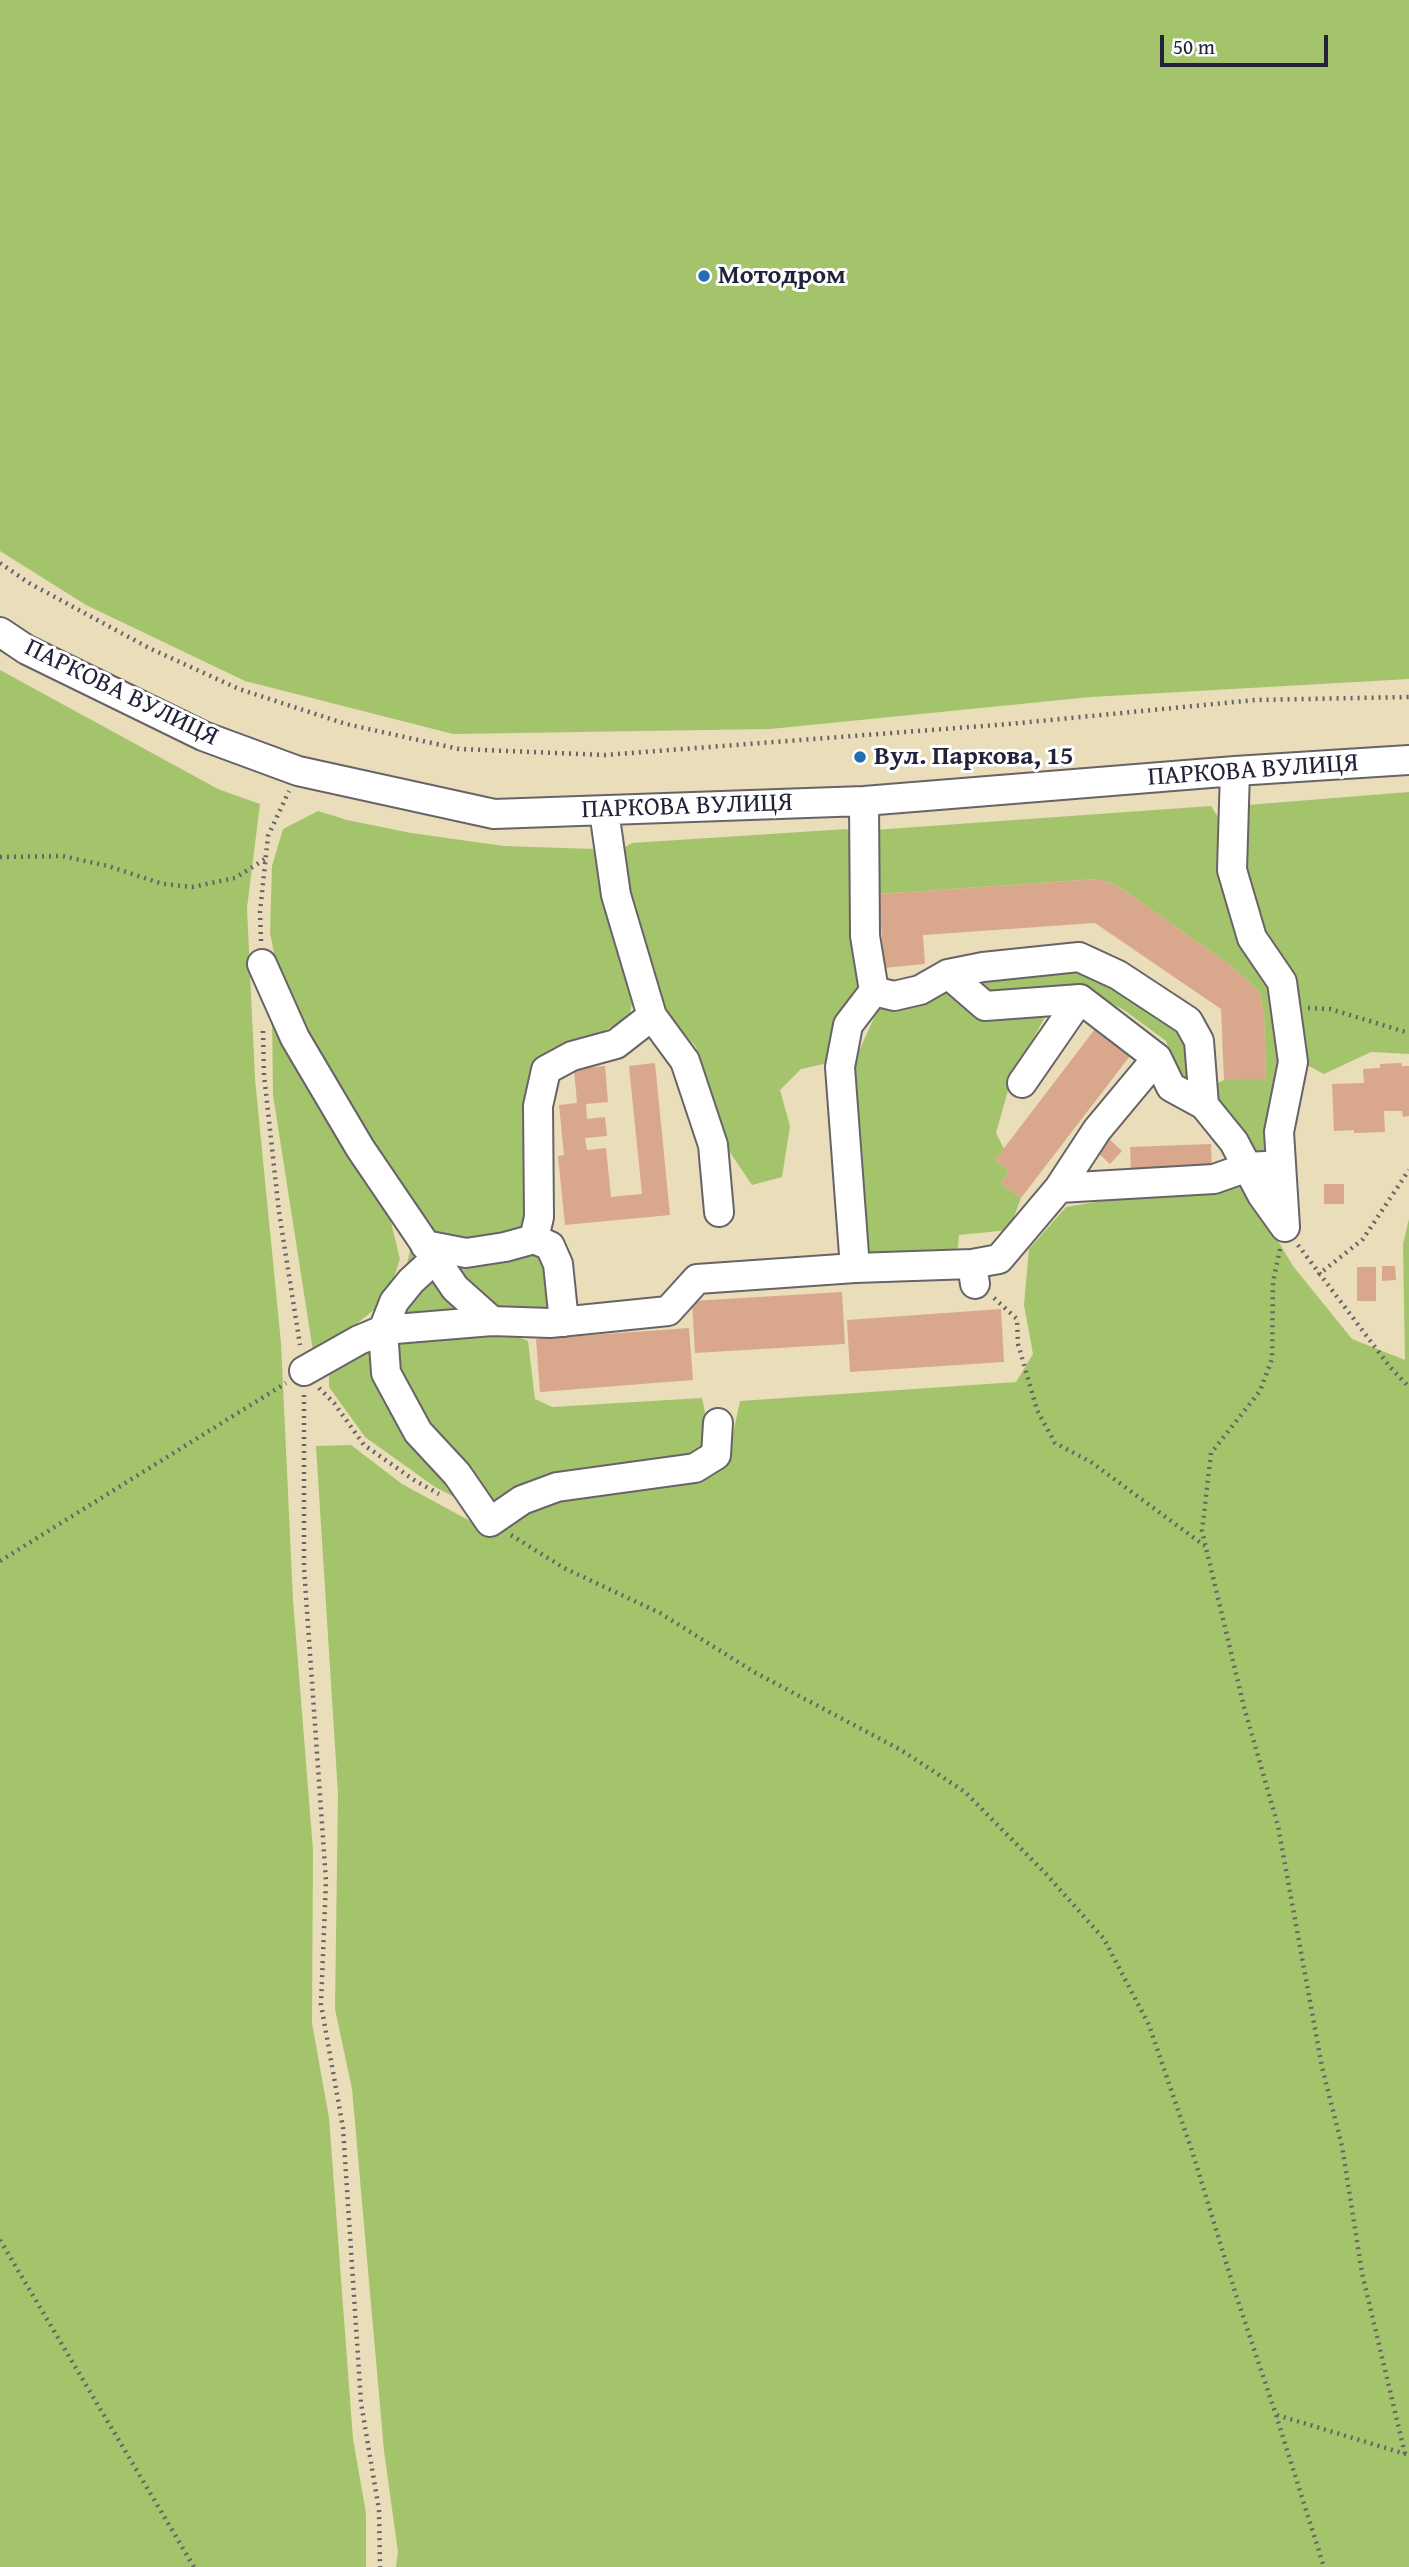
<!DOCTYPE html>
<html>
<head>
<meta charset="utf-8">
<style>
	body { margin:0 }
	#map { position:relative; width:1409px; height:2567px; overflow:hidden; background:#eaddba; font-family:"Gentium Book Plus",serif }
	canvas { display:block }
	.scale { position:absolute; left:1160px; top:35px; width:168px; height:32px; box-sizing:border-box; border:4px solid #22223b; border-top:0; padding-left:9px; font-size:21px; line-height:24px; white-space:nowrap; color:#22223b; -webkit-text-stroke:5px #fff; paint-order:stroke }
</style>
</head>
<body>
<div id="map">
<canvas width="1409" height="2567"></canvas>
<div class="scale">50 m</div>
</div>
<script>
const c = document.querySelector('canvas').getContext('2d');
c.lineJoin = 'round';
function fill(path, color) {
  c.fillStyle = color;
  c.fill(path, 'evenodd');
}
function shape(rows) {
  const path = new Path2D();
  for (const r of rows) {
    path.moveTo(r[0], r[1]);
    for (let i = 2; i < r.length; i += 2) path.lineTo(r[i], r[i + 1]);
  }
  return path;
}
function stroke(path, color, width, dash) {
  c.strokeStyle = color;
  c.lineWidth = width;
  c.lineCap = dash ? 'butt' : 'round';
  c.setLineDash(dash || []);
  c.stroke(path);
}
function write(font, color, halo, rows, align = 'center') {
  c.font = font + ' "Gentium Book Plus",serif';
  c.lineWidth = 6;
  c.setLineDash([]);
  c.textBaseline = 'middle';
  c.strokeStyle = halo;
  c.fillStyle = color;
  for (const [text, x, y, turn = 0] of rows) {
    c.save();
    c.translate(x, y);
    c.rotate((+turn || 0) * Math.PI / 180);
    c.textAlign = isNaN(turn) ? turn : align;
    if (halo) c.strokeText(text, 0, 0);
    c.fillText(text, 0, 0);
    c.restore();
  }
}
const green = shape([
	[0,0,1409,0,1409,679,1091,697,770,729,453,734,245,681,86,605,0,551],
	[0,670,218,789,260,804,247,908,255,1079,281,1343,293,1600,313,1850,312,2023,329,2118,353,2439,366,2513,366,2567,0,2567],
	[1409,792,1409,1054,1371,1052,1324,1074,1303,1063,1304,1029,1298,984,1267,935,1247,880,1247,805],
	[1211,806,1221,822,1225,892,1231,916,1237,934,1267,969,1284,1069,1267,1157,1251,1159,1214,1104,1214,1085,1224,1080,1266,1078,1264,1014,1259,991,1231,966,1125,891,1113,884,1097,879,879,894,874,830],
	[318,811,347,820,411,833,504,846,593,849,634,993,629,1018,559,1054,528,1211,516,1236,484,1244,440,1240,417,1226,282,992,270,933,272,866,283,829],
	[847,829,855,842,862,990,833,1062,801,1069,780,1090,790,1126,782,1177,752,1185,725,1145,696,1047,666,1013,623,896,620,850,632,843],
	[1071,966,1101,975,1172,1023,1188,1048,1191,1087,1181,1081,1166,1041,1124,1010,1081,987,983,994,972,980],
	[948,988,1047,1013,1011,1080,996,1133,1004,1149,995,1160,1009,1171,1001,1183,1021,1198,1009,1230,959,1235,958,1247,947,1257,864,1254,855,1099,855,1060,878,1009,913,1005],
	[272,1014,292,1053,390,1218,400,1259,390,1290,374,1310,328,1346,313,1351,273,1095],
	[1245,1186,1293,1266,1352,1339,1405,1360,1403,1244,1409,1219,1409,2567,396,2567,398,2552,384,2451,352,2089,335,2009,338,1794,316,1446,351,1445,402,1484,494,1534,520,1513,564,1497,706,1475,726,1466,740,1401,1016,1382,1033,1354,1024,1305,1029,1249,1066,1207,1136,1195,1191,1194],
	[412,1241,474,1317,394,1324],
	[546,1254,558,1308,493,1315,453,1273,474,1261,512,1255],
	[493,1326,528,1341,535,1399,552,1407,702,1398,710,1437,700,1454,500,1503,489,1501,415,1417,390,1339],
	[368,1341,464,1502,435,1487,365,1437,329,1387,329,1370]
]);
const building = shape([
	[1097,879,1113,884,1125,891,1231,966,1259,991,1264,1014,1266,1079,1224,1080,1221,1009,1095,923,923,935,925,964,884,968,879,894],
	[1098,1025,1133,1052,1021,1198,1001,1183,1009,1171,995,1160],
	[655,1063,670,1215,565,1225,558,1156,564,1155,559,1105,577,1103,574,1069,605,1066,608,1102,586,1104,587,1119,605,1117,607,1136,585,1138,587,1150,606,1148,611,1197,642,1194,629,1066],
	[1401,1063,1402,1066,1409,1066,1409,1116,1403,1117,1402,1111,1384,1111,1385,1132,1354,1133,1354,1130,1334,1131,1332,1084,1364,1083,1363,1069,1380,1068,1380,1064],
	[1107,1137,1122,1151,1110,1164,1095,1150],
	[1211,1144,1212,1171,1131,1174,1130,1147],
	[1324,1184,1344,1184,1344,1204,1324,1204],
	[1382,1266,1395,1266,1396,1280,1382,1281],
	[1357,1267,1376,1267,1376,1301,1357,1301],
	[842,1292,845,1344,695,1353,692,1301],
	[1001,1309,1004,1362,850,1372,847,1320],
	[689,1328,693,1380,540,1392,536,1339]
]);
const path = shape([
	[0,563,29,583,149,648,239,689,346,724,459,749,605,755,1009,724,1255,700,1409,697],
	[0,857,62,856,108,866,163,884,192,887,235,878,265,859],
	[261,941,260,912,268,836,289,791],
	[1308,1008,1330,1009,1409,1033],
	[263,1031,264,1075,279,1212,300,1345],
	[1298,1245,1390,1367,1409,1387],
	[1280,1249,1273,1282,1272,1359,1260,1391,1211,1453,1202,1531,1244,1707,1278,1826,1322,2067,1342,2146,1362,2273,1405,2454],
	[1318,1275,1363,1239,1409,1170],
	[994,1298,1017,1319,1018,1344,1037,1410,1055,1443,1091,1462,1205,1546],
	[319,1388,334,1403,364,1445,414,1480,439,1494],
	[304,1395,304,1568,326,1881,321,2004,343,2128,361,2403,379,2510,380,2567],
	[511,1535,564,1568,660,1613,754,1672,901,1750,965,1792,1046,1874,1104,1939,1149,2025,1193,2154,1236,2295,1276,2415,1324,2567],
	[0,1561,286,1383],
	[0,2240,194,2567],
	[1277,2415,1409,2455]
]);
const minor = shape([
	[0,632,27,650,203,736,298,771,494,814,864,801,1235,771,1409,760],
	[1235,771,1232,870,1252,938,1282,982,1293,1062,1279,1132,1285,1227],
	[864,801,865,936,874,991,894,996,920,990,948,974,983,967,1079,957,1118,975,1188,1021,1199,1041,1204,1105,1234,1142,1262,1195,1285,1227],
	[604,811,616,895,652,1016,685,1061,713,1145,719,1212],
	[262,964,295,1038,360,1148,455,1288,492,1321,550,1323,668,1311,697,1279,855,1268,972,1264,975,1284],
	[948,974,985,1006,1080,999,1157,1058,1171,1087,1204,1105],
	[1022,1083,1080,999],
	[1059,1188,1214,1179,1248,1167,1265,1166],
	[534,1239,550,1246,558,1264,564,1322],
	[425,1245,466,1253,505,1247,534,1239,539,1217,538,1106,546,1070,572,1056,616,1044,652,1016],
	[435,1259,411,1281,394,1302,383,1330,386,1373,418,1432,457,1474,490,1522,522,1500,557,1487,695,1468,716,1455,718,1423],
	[972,1264,999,1259,1059,1188,1097,1130,1157,1058],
	[855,1268,840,1067,848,1025,874,991],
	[304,1371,359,1340,383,1330,492,1321]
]);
const markers = [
	[704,276,7,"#1f6fb2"],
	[860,757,7,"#1f6fb2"]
];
const poiNames = [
	["Мотодром",718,276],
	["Вул. Паркова, 15",874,757]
];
const streetNames = [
	["ПАРКОВА ВУЛИЦЯ",121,693,26],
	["ПАРКОВА ВУЛИЦЯ",1253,771,-4],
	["ПАРКОВА ВУЛИЦЯ",687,807,-2]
];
fill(green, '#a4c46c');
fill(building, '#d9a78c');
stroke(minor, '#686367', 32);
stroke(path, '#686367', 4.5, [2, 5]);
stroke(minor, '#fff', 28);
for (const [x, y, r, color] of markers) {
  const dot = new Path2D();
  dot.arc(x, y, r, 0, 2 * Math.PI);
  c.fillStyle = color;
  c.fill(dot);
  stroke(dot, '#fff', 2.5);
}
write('bold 26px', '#22223b', '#fff', poiNames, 'left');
write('26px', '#22223b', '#fff', streetNames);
</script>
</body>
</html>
